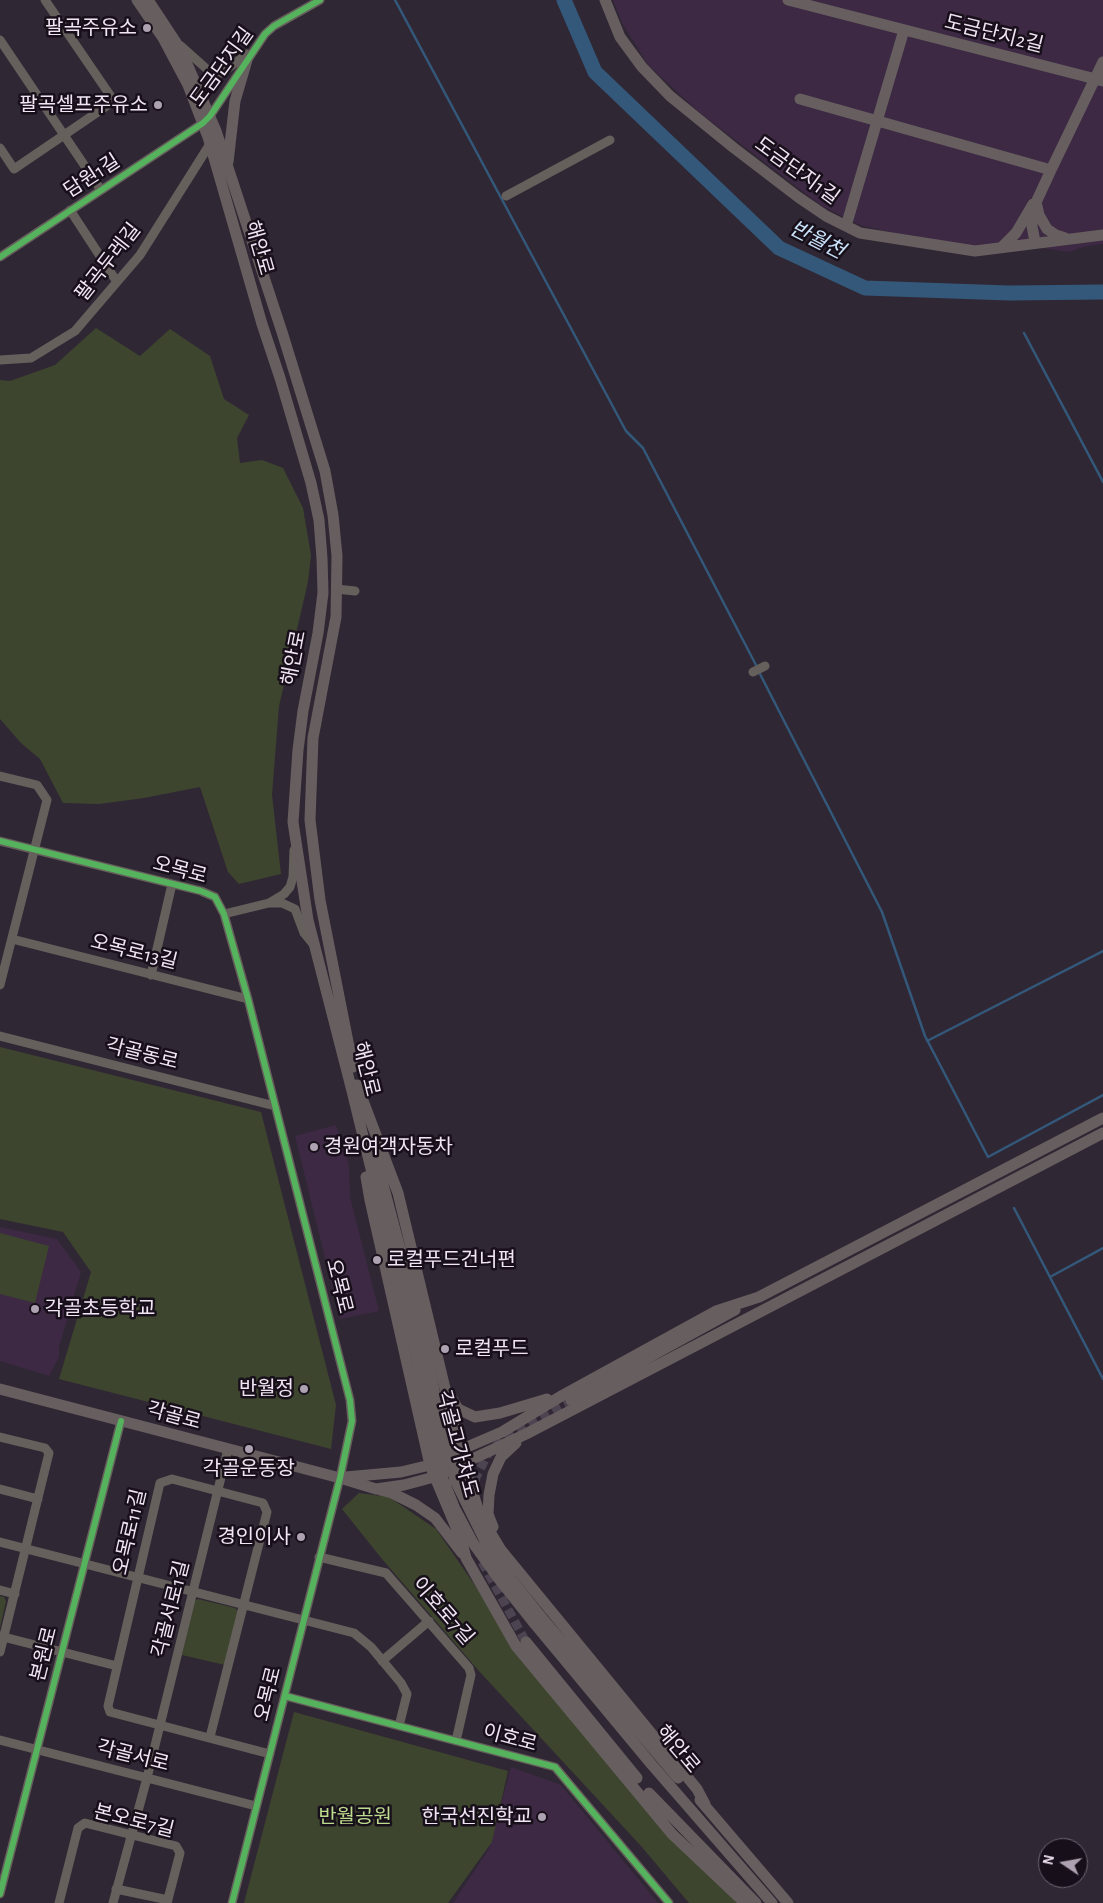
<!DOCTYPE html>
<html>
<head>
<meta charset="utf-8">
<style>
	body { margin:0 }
	#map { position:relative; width:1103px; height:1903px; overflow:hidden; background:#302734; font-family:"Alegreya Sans",sans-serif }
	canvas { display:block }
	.north { position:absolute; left:1038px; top:1838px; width:50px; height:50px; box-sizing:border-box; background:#170f19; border:1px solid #6e6571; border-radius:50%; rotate:282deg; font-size:14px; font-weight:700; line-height:20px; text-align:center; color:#f1e5f4 }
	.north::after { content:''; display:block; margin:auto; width:18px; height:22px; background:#ada2b1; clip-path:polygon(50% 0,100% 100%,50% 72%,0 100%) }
</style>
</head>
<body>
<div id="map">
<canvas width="1103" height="1903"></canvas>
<div class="north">N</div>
</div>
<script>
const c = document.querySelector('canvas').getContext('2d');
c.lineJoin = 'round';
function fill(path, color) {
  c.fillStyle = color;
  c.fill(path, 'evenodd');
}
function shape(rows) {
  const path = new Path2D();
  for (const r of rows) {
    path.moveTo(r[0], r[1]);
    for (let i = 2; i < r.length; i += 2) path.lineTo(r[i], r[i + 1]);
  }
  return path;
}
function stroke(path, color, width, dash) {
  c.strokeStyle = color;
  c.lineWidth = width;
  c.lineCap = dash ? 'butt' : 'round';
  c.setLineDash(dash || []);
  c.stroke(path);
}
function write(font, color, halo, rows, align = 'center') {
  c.font = font + ' "Alegreya Sans","Noto Sans KR",sans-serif';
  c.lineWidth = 5;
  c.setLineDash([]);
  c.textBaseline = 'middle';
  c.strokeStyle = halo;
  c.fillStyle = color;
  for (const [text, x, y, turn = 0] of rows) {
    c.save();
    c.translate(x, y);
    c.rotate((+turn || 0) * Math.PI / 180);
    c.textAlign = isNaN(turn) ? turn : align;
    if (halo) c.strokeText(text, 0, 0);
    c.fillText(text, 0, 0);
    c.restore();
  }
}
const built = shape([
	[613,0,1103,0,1103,244,1083,247,1070,252,1018,245,960,249,860,225,822,206,700,113,648,65,622,23],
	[336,1125,349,1165,350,1197,379,1311,340,1319,295,1136],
	[0,1227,57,1239,81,1272,59,1347,59,1357,49,1376,0,1361],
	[511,1767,561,1785,658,1903,453,1903,489,1849]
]);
const green = shape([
	[96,328,140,356,170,329,210,356,224,399,249,415,237,438,240,463,262,460,283,468,303,508,311,555,308,582,279,706,272,795,281,874,239,884,228,872,200,787,144,798,99,804,63,803,40,759,21,743,0,719,0,380,10,381,55,365],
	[0,1047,261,1112,336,1405,331,1449,59,1379,91,1272,63,1232,0,1219],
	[0,1233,49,1246,35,1303,0,1294],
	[359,1493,389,1497,436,1529,483,1597,511,1647,740,1903,689,1903,641,1846,478,1670,382,1559,342,1509],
	[0,1596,4,1597,6,1601,0,1628],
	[198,1599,235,1608,238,1611,225,1665,182,1655,194,1601],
	[294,1712,508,1771,492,1842,448,1903,244,1903]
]);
const stream = shape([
	[395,0,626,431,643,448,757,667],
	[1024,333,1103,482],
	[759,672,882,912,925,1036,988,1157,1103,1095],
	[927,1041,1103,951],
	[1014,1208,1103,1379],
	[1050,1277,1103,1248]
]);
const river = shape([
	[564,0,595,72,779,248,865,288,1009,293,1103,292]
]);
const minorTunnel = shape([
	[473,1494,476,1477,489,1452,511,1433,571,1400],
	[482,1562,526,1642]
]);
const minor = shape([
	[0,40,101,190],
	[181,46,209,71,222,73,247,54],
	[0,148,14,169,114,101,45,0],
	[506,196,610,140],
	[70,210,117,282],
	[0,257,203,123,210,116,265,34,274,26,320,0],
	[0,360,31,358,75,331,140,255,210,144],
	[336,589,355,591],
	[753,672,765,666],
	[0,776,37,785,47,800,0,985],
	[0,841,201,891,215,897,224,914,248,999,350,1400,352,1421,340,1478,232,1903],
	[269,903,282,903,295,909,304,933,313,944],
	[224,914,269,903,284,894,290,887,293,877,294,850],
	[12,939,248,999],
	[151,975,172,884],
	[0,1036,275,1106],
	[0,1437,45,1448,49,1453,0,1652],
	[0,1489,38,1499],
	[0,1542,354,1633,371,1647,401,1683,407,1694,399,1726],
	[319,1557,386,1573,469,1668,471,1675,456,1741],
	[0,1590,15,1594],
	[0,1636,117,1666],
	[382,1661,429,1621],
	[285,1696,555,1767,669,1903],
	[210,1737,267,1512,263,1503,172,1479,160,1483,108,1706,110,1712,270,1754],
	[0,1740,256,1806],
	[116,1889,168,1900],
	[0,1894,121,1421],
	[59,1903,78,1828,85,1823,176,1846,180,1853,167,1903],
	[113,1903,147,1778,228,1449]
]);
const major = shape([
	[137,0,163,38,188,85,208,137,262,324,280,378,311,483,319,520,322,558,323,593,318,633,303,711,298,750,293,822,308,920,352,1091,413,1341],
	[148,0,181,50,216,131,282,332,325,471,333,515,337,556,336,617,313,738,310,820,320,900,353,1067],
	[605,0,620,37,642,67,670,96,734,148,798,197,826,216,860,233,975,251,1103,235],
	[788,0,1103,81],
	[800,99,1051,170],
	[228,162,235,101,247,60],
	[1037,206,1039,215,1047,229,1056,235,1065,238],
	[846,226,904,30],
	[1035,242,1032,226,1033,209,1051,170,1103,62],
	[1002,247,1016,233,1033,204],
	[357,1085,398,1193,463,1463,480,1515,501,1550,697,1789,705,1804],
	[376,1158,424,1340],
	[366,1177,370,1200,430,1465,461,1539,466,1558,516,1646,672,1834,745,1903],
	[0,1389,340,1478,376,1489,404,1485,434,1477,526,1434,1103,1133],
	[451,1397,458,1409,475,1417,500,1413,547,1399],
	[571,1400,735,1310],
	[346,1477,401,1472,430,1465,460,1450,502,1432,563,1395,716,1311,759,1297,1103,1118],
	[380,1490,392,1493,416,1505,435,1518,462,1553],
	[493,1527,488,1514,489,1495,493,1474,501,1457,516,1443],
	[541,1617,678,1778],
	[534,1623,652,1765,772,1903],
	[526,1642,637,1778],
	[649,1793,756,1903],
	[700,1800,788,1903]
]);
const majorBridge = shape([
	[424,1340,444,1440,455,1480,489,1549,510,1578,541,1617],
	[413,1341,442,1477,455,1509,473,1543,499,1579,534,1623]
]);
const cycleway = shape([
	[0,257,203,123,210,116,265,34,274,26,320,0],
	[0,841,201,891,215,897,224,914,248,999,350,1400,352,1421,340,1478,232,1903],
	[285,1696,555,1767,669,1903],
	[0,1894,121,1421]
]);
const markers = [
	[147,28,5,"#ada2b1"],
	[158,105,5,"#ada2b1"],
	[314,1147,5,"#ada2b1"],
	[377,1260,5,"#ada2b1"],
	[35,1309,5,"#ada2b1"],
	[445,1349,5,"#ada2b1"],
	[304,1389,5,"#ada2b1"],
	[249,1449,5,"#ada2b1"],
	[301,1537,5,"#ada2b1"],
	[542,1817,5,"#ada2b1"]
];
const poiNames = [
	["팔곡주유소",137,28],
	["팔곡셀프주유소",148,105],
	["경원여객자동차",324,1147,"left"],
	["로컬푸드건너편",387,1260,"left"],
	["각골초등학교",45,1309,"left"],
	["로컬푸드",455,1349,"left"],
	["반월정",294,1389],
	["각골운동장",249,1469,"center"],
	["경인이사",291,1537],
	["한국선진학교",532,1817]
];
const streetNames = [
	["도금단지2길",994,34,14],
	["도금단지길",222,67,-54],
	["도금단지1길",797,171,36],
	["담원1길",92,176,-33],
	["해안로",259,248,74],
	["팔곡두레길",108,262,-52],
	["해안로",294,658,-79],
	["오목로",180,870,15],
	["오목로13길",134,952,14],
	["각골동로",142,1054,14],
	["해안로",366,1069,76],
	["오목로",339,1286,76],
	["각골로",174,1416,15],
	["각골고가차도",457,1444,75],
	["오목로11길",130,1532,-77],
	["각골서로1길",171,1609,-76],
	["이호로7길",443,1611,49],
	["본원로",44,1654,-76],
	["오목로",268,1694,-76],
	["이호로",510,1738,15],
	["해안로",678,1749,50],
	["각골서로",133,1756,14],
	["본오로7길",134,1821,14]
];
const parkNames = [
	["반월공원",355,1817]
];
const waterNames = [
	["반월천",817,240,27]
];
fill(built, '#3d2943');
fill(green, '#3d452e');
stroke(stream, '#33587a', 2.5);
stroke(river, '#33587a', 15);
stroke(minorTunnel, '#4d4451', 9, [9, 4.5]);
stroke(minor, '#66605c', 9);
stroke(major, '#675f5f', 11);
stroke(majorBridge, '#675f5f', 11);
stroke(cycleway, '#56b35d', 6);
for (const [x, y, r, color] of markers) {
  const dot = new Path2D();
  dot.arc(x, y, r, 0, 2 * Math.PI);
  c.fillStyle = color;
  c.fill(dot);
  stroke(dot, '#170f19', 2);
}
write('20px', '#f1e5f4', '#170f19', poiNames, 'right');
write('20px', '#f1e5f4', '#170f19', streetNames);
write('20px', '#bddb8e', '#170f19', parkNames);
write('italic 21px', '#cbe4fc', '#170f19', waterNames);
</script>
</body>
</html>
